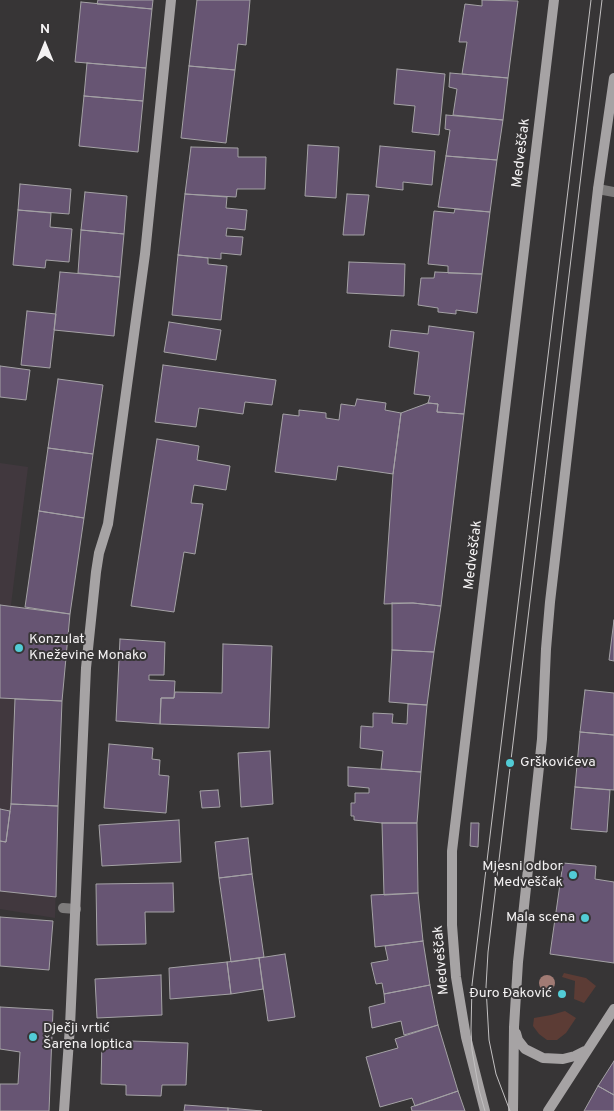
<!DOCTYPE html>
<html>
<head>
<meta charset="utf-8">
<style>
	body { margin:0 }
	#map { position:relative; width:614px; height:1111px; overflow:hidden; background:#373536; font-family:Overpass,sans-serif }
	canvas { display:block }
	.north { position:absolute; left:20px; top:20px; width:50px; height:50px; -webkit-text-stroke:4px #373536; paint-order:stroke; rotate:0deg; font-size:14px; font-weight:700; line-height:20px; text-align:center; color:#f4f2f3 }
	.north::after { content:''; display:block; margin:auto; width:18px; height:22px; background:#f4f2f3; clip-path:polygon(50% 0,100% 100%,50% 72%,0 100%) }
</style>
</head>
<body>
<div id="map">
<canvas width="614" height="1111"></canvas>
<div class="north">N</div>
</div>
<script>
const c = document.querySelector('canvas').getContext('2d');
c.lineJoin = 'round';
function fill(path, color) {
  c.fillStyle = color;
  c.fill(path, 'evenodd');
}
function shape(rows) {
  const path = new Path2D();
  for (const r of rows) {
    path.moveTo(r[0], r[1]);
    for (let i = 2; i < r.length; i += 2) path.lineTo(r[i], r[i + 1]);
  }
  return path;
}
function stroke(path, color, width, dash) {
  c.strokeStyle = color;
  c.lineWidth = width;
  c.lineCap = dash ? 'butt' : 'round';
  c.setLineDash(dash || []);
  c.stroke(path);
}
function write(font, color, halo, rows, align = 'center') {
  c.font = font + ' Overpass,sans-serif';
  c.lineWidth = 4;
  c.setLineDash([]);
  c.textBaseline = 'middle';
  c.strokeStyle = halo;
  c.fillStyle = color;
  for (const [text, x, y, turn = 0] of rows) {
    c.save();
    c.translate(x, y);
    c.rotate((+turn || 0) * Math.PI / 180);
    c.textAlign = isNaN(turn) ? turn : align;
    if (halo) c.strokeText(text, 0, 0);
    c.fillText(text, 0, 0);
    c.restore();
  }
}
const built = shape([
	[0,463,28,467,11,605,70,614,62,701,15,699,58,806,55,918,0,909]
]);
const green = shape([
	[564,973,586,978,596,986,584,1003,574,999,575,981,562,977],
	[565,1011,576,1018,566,1033,557,1040,547,1040,539,1034,533,1026,534,1018,551,1015]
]);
const building = shape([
	[98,0,153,0,152,9,97,4,98,0],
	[197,0,250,0,246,45,238,44,235,70,189,66,197,0],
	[482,0,518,1,508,78,462,74,467,42,459,42,465,4,482,6,482,0],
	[81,2,152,9,146,68,75,62,81,2],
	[87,63,146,68,143,101,84,96,87,63],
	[189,66,235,70,226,143,181,138,189,66],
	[397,69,445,74,439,135,412,132,415,106,394,104,397,69],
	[450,73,508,78,503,120,453,115,457,89,449,87,450,73],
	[84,96,143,101,138,152,79,146,84,96],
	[446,115,503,120,497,160,446,156,450,130,445,129,446,115],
	[308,145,339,147,336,198,305,196,308,145],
	[380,146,435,151,432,185,403,182,403,190,376,187,380,146],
	[191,147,238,148,238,157,266,157,265,189,237,189,236,197,185,194,191,147],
	[446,156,497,160,490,212,438,207,446,156],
	[20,184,71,189,69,214,18,210,20,184],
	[85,192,127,196,124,234,81,230,85,192],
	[185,194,227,197,226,208,247,210,245,230,227,228,226,236,243,237,241,255,221,253,221,259,178,255,185,194],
	[347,194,369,195,364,235,343,235,347,194],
	[455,209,490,212,482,274,448,273,448,266,428,264,434,211,454,213,455,209],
	[18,210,51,213,50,227,72,229,69,262,46,260,45,268,13,265,18,210],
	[81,230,124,234,120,277,78,273,81,230],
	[178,255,208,258,208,264,227,266,221,320,172,315,178,255],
	[349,262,405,264,404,296,347,293,349,262],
	[60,272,120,277,114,336,54,330,60,272],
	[435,272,482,274,477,313,456,310,456,314,438,312,438,308,418,305,421,278,434,278,435,272],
	[27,311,56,314,50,368,21,365,27,311],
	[169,322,221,330,216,360,164,352,169,322],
	[429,326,474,332,464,414,437,412,438,404,428,403,430,396,414,394,419,352,389,347,391,330,428,334,429,326],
	[163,365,276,380,272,405,245,402,243,414,199,408,196,427,155,422,163,365],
	[0,366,30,370,26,400,0,397,0,366],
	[58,379,103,385,93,454,48,448,58,379],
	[357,399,386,403,385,410,401,413,393,474,338,466,336,480,275,472,283,414,299,416,299,410,326,413,326,418,339,420,341,404,355,406,357,399],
	[428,403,438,404,437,412,464,414,441,606,413,603,384,604,393,474,401,413,428,403],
	[157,439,199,446,197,460,230,466,226,490,194,485,191,503,203,504,195,554,184,552,174,612,131,606,157,439],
	[48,448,93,454,84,518,39,511,48,448],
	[39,511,84,518,70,614,25,607,39,511],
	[392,603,413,603,441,606,434,652,392,650,392,603],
	[0,605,70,614,62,701,0,698,0,605],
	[614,620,614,661,609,660,614,620],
	[120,639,165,642,164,675,149,675,149,680,175,681,174,698,161,698,160,724,116,721,120,639],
	[223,644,272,646,269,728,160,724,161,698,174,698,175,692,222,693,223,644],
	[392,650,434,652,427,705,389,702,392,650],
	[585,690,614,693,614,735,580,732,585,690],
	[15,699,62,701,58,806,11,804,15,699],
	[408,704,427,705,421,772,381,769,383,751,360,748,361,726,373,727,373,713,393,714,392,723,407,724,408,704],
	[580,732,614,735,614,790,575,787,580,732],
	[109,744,153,748,152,759,160,760,159,775,169,776,166,813,104,808,109,744],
	[270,751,273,804,241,807,238,753,270,751],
	[348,767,421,772,417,823,382,823,354,820,354,816,351,816,351,803,355,803,355,793,369,793,369,788,348,786,348,767],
	[575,787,610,790,607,832,571,829,575,787],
	[218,790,220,807,202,808,200,791,218,790],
	[11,804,58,806,56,897,0,891,0,841,6,842,11,804],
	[0,809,10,811,6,842,0,841,0,809],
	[179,820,181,862,102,866,99,825,179,820],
	[382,823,417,823,418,893,384,895,382,823],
	[471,823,479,823,478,847,470,846,471,823],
	[248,838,252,874,219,878,215,842,248,838],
	[563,863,596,866,595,879,614,882,614,963,550,954,563,863],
	[252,874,264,957,231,962,219,878,252,874],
	[173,883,174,912,145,912,146,944,97,945,96,884,173,883],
	[418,893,423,941,375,947,371,895,418,893],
	[0,917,53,921,49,970,0,966,0,917],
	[423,941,430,985,384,994,382,983,376,984,371,963,388,960,385,946,423,941],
	[285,954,295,1017,268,1021,259,958,285,954],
	[259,958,263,989,231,994,227,962,259,958],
	[227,962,231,994,170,999,169,968,227,962],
	[161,975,162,1015,97,1018,95,979,161,975],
	[430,985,438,1025,404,1035,401,1021,372,1028,369,1007,385,1003,384,994,430,985],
	[0,1007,53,1010,49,1111,0,1111,0,1084,18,1084,20,1052,0,1049,0,1007],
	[438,1025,458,1091,415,1106,412,1098,380,1107,366,1057,398,1048,395,1039,438,1025],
	[102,1040,188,1043,186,1085,162,1085,161,1096,126,1095,126,1085,101,1084,102,1040],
	[614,1061,614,1095,598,1086,614,1061],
	[598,1086,614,1095,614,1111,584,1111,598,1086],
	[458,1091,465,1111,412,1111,411,1107,458,1091],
	[185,1105,228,1108,228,1111,184,1111,185,1105],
	[228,1108,262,1111,228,1111,228,1108]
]);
const lane = shape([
	[63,908,76,909]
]);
const street = shape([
	[598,189,614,192]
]);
const secondary = shape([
	[516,1033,518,1040,525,1049,543,1058,563,1059,575,1056,585,1051],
	[64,1111,70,1026,86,668,96,572,99,553,108,524,145,254,171,0],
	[485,1111,466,1037,456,977,452,925,452,851,554,0],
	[513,1111,514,1027,518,962,542,739,546,649,550,602,598,189,614,78],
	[548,1111,614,1009]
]);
const tram = shape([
	[485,1111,479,1090,472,1050,471,1030,472,985,591,0],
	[510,1111,496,1074,489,1040,486,987,488,952,602,0]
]);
const trees = [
	[547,983]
];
const markers = [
	[19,648,5,"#52ccd6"],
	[510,763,5,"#52ccd6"],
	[573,875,5,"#52ccd6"],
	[585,918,5,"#52ccd6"],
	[562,994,5,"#52ccd6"],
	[33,1037,5,"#52ccd6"]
];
const streetNames = [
	["Medveščak",522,153,-83],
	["Medveščak",474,555,-83],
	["Medveščak",442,960,-95]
];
const poiNames = [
	["Konzulat",29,640],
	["Kneževine Monako",29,656],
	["Grškovićeva",520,763],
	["Mjesni odbor",563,867,"right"],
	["Medveščak",563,883,"right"],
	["Mala scena",575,918,"right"],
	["Đuro Đaković",552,994,"right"],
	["Dječji vrtić",43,1029],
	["Šarena loptica",43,1045]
];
fill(built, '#41383e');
fill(green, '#5c3c35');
fill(building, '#675573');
stroke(building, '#a4a2a5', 1);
stroke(lane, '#7e7c7c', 10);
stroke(street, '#7e7c7c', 10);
stroke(secondary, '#a6a3a4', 10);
stroke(tram, '#c3c1c2', 1);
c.fillStyle = '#a17b74';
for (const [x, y] of trees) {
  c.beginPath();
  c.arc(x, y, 8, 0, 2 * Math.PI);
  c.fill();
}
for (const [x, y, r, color] of markers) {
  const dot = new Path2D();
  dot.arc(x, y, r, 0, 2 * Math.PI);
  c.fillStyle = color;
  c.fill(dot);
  stroke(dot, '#373536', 2);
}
write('14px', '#f4f2f3', '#373536', streetNames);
write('14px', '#f4f2f3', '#373536', poiNames, 'left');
</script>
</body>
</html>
